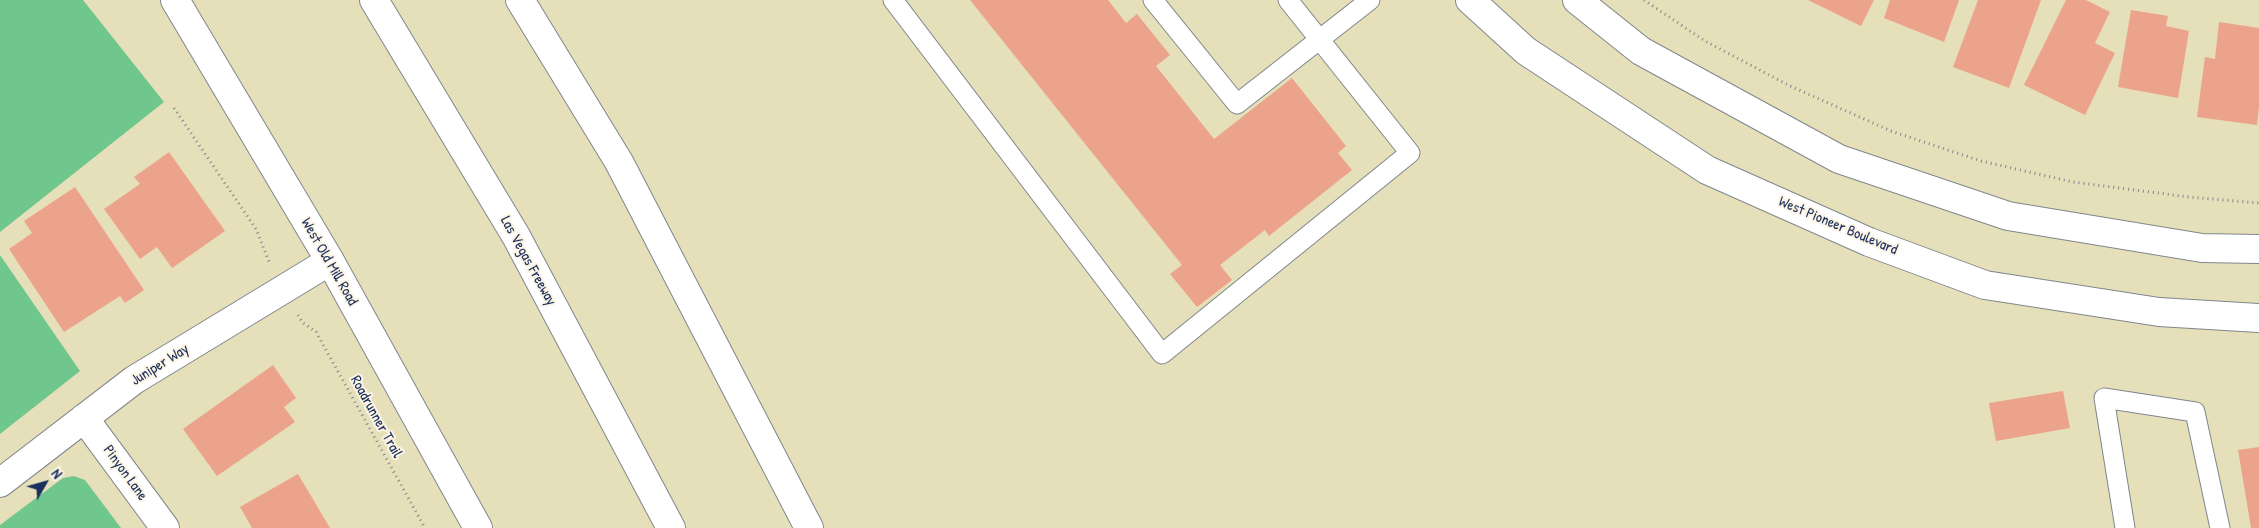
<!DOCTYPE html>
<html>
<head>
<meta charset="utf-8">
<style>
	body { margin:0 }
	#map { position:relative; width:2259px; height:528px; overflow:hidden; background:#e5dfba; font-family:"Patrick Hand",sans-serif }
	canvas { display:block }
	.north { position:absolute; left:20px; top:458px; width:50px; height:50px; -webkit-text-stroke:4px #fcf5e5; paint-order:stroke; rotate:52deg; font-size:14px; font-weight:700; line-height:20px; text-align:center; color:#1b2f5e }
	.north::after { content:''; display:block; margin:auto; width:18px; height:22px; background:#1b2f5e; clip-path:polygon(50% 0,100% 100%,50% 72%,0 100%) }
</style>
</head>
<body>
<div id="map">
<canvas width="2259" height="528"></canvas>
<div class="north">N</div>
</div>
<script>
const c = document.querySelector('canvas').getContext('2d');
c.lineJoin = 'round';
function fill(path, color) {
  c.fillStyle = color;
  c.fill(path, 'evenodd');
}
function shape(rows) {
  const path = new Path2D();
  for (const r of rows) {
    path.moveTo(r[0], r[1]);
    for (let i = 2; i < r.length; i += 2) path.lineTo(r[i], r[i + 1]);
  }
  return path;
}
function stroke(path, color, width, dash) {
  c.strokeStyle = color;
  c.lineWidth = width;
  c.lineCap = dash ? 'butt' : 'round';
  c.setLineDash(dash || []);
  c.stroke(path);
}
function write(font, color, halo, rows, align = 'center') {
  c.font = font + ' "Patrick Hand",sans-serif';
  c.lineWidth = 4;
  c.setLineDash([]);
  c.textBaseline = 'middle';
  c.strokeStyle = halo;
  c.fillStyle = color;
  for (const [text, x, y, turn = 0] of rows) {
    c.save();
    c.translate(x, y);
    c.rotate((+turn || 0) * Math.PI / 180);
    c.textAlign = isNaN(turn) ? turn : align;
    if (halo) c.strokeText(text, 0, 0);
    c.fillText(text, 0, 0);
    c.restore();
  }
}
const green = shape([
	[0,0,83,0,164,102,0,232],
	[0,255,80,371,0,434],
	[74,476,85,480,121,528,0,528,0,525,63,478]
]);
const building = shape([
	[970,0,1108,0,1126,23,1137,14,1170,55,1156,66,1214,139,1292,78,1346,146,1338,153,1352,170,1269,236,1265,230,1220,265,1232,280,1197,307,1170,274,1182,265],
	[1808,0,1874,0,1861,26],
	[1890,0,1959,0,1944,42,1884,18],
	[1978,0,2041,0,2009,88,1953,67],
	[2066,0,2086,0,2110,12,2095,43,2115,53,2085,115,2024,85],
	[2131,10,2168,16,2166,26,2189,31,2178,98,2118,87],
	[2219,22,2259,28,2259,107,2257,125,2197,117,2205,57,2215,59],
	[169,152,225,231,172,268,157,247,140,259,104,209,140,184,134,177],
	[75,187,144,290,125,303,120,296,64,332,9,249,32,233,24,221],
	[273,365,296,398,284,407,295,422,217,476,183,429],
	[2063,391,2070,428,1996,441,1989,403],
	[2259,447,2259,528,2251,528,2238,450],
	[298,474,330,528,252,528,240,507]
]);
const path = shape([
	[1644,0,1705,41,1790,86,1891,131,1981,161,2073,182,2189,197,2259,203],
	[174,108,256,229,270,264],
	[298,315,302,322,316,332,425,528]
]);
const lane = shape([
	[893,0,1162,354,1410,153,1288,0],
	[1153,0,1237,104,1370,0],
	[2125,528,2104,398,2195,412,2220,528]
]);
const street = shape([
	[84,418,165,528],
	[0,483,134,380,330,261]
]);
const secondary = shape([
	[175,0,330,261,478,528],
	[1470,0,1526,51,1707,170,1869,242,1985,285,2159,312,2259,318],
	[1577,0,1641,51,1839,159,2008,216,2202,248,2259,249]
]);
const highway = shape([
	[374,0,516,236,671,528],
	[520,0,619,162,809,528]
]);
const streetNames = [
	["West Pioneer Boulevard",1838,226,23],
	["Las Vegas Freeway",528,261,61],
	["West Old Mill Road",329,262,60],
	["Juniper Way",160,365,-32],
	["Roadrunner Trail",376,417,61],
	["Pinyon Lane",125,473,54]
];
fill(green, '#70c78d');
fill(building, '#eca38b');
stroke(lane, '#80878c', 21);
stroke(street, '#80878c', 30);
stroke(secondary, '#80878c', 30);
stroke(highway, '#80878c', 30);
stroke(path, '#80878c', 3, [1, 4]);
stroke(lane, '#fff', 19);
stroke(street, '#fff', 28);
stroke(secondary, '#fff', 28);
stroke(highway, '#fff', 28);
write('15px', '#1b2f5e', '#fcf5e5', streetNames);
</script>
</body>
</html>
